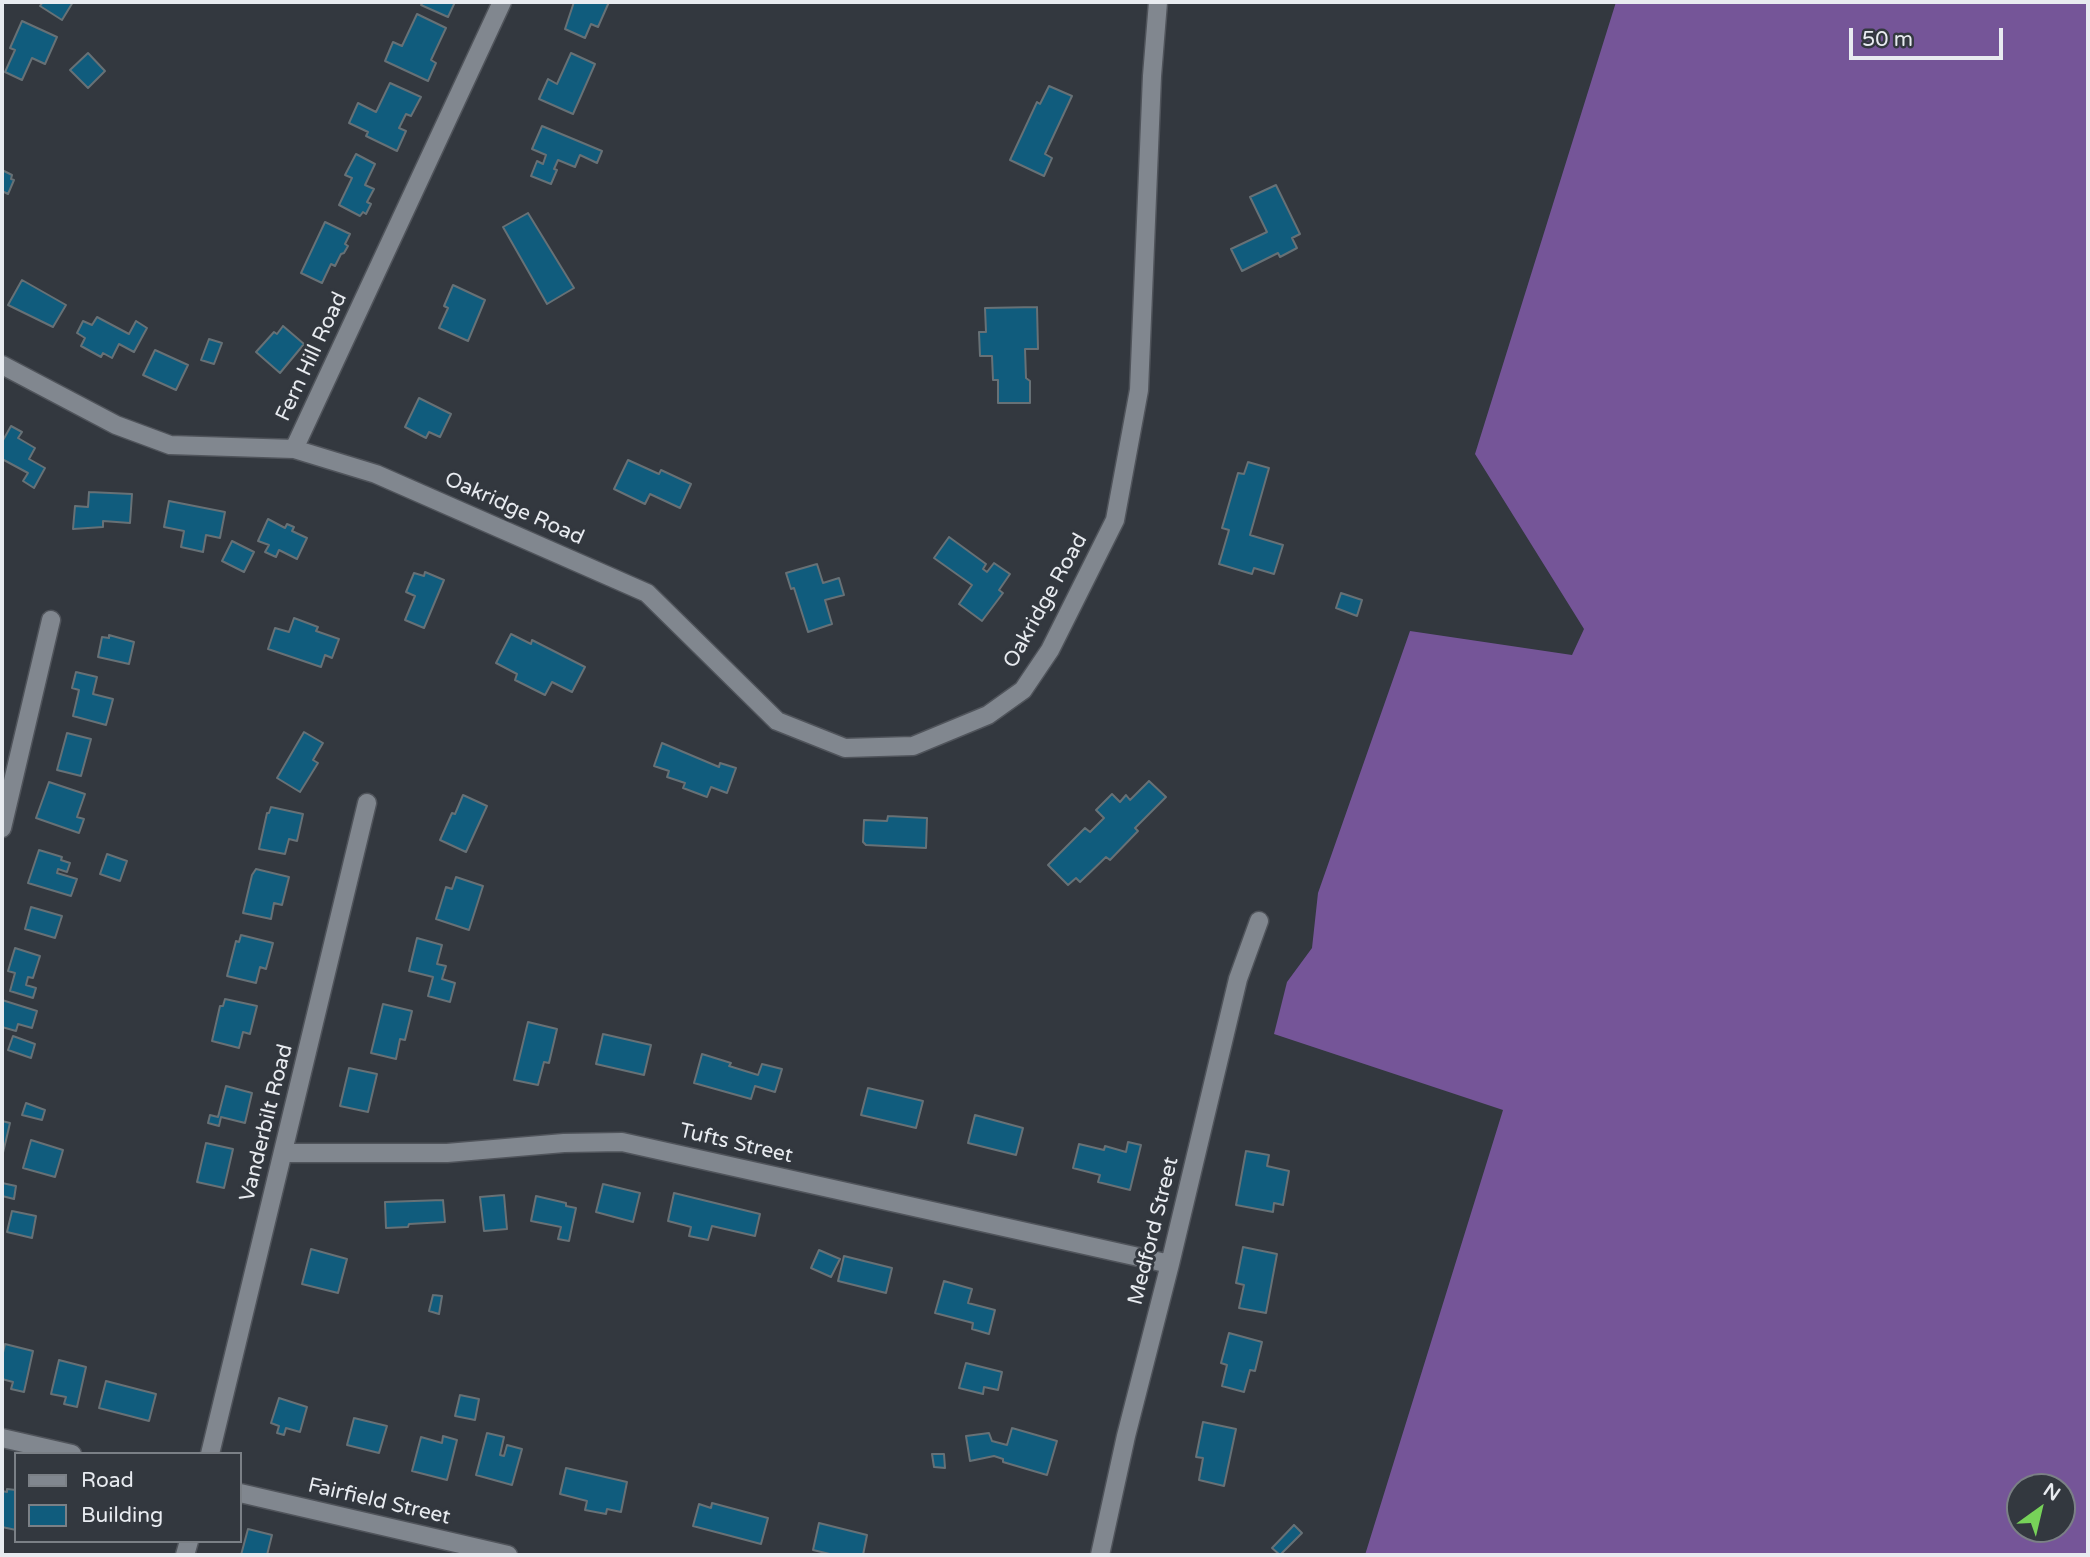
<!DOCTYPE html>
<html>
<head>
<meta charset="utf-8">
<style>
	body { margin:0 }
	#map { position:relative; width:2090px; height:1557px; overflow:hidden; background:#33383f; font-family:"Varela Round",sans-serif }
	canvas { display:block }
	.frame { position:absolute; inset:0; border:4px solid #e8ebf0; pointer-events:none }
	.legend { position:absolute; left:14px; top:1452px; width:228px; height:91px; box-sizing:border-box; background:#33383f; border:2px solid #7b8086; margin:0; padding:9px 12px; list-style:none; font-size:21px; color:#e8ebf0 }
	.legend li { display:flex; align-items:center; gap:14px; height:35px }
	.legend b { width:35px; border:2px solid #7b8086 }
	.north { position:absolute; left:2006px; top:1473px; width:70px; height:70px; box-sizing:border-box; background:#33383f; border:2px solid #7b8086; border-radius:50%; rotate:34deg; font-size:19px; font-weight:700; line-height:28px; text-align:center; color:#e8ebf0 }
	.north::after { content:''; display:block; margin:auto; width:24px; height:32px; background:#77d259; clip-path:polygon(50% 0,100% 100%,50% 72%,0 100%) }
	.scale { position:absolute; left:1849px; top:28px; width:154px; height:32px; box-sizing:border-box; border:4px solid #e8ebf0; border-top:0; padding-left:9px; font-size:21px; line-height:24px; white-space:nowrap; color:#e8ebf0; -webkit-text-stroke:5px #33383f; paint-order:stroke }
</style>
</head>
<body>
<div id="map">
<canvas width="2090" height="1557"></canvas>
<div class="frame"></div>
<ul class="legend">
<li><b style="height:9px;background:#81878f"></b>Road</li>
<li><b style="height:19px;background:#105c7d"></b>Building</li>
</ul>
<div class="north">N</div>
<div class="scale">50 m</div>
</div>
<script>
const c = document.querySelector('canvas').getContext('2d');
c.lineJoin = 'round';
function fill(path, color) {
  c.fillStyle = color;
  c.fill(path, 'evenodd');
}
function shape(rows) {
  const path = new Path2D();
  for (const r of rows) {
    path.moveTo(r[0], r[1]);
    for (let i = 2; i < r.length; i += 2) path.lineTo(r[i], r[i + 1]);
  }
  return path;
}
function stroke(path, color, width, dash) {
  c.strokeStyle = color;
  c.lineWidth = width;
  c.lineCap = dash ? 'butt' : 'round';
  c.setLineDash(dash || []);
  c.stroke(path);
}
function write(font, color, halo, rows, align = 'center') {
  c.font = font + ' "Varela Round",sans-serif';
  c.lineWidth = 6;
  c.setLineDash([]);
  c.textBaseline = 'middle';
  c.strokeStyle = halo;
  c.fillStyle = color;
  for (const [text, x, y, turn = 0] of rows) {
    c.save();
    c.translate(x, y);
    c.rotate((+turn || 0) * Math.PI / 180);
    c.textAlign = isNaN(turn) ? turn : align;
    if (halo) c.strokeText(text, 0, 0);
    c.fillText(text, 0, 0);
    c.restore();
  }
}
const forest = shape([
	[1616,2,2088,2,2088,1555,1365,1555,1503,1110,1274,1034,1287,982,1312,948,1318,893,1410,631,1572,655,1584,629,1475,454],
	[2020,1487,2062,1487,2062,1529,2020,1529]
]);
const building = shape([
	[43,2,73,2,62,20,40,6,43,2],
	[423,2,455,2,448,17,421,5,423,2],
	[574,2,609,2,598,27,591,24,585,38,565,29,574,2],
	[417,14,446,28,431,60,436,63,428,81,385,61,393,42,402,46,417,14],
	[22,21,57,37,45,64,32,58,22,80,5,72,15,50,10,48,22,21],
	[88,53,105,71,88,88,70,70,88,53],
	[571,53,595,64,573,114,539,99,548,79,557,84,571,53],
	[390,83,421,97,411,116,406,114,399,128,406,131,397,151,366,136,368,132,349,123,358,103,376,112,390,83],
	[1049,86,1072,96,1045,154,1052,158,1044,176,1010,160,1037,102,1040,104,1049,86],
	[542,126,602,151,597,163,580,155,575,167,558,160,554,169,557,170,551,184,531,176,537,161,543,164,546,155,532,149,542,126],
	[356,154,375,164,365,185,374,189,367,202,371,204,366,214,363,212,360,216,339,205,352,178,345,175,356,154],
	[2,170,12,175,11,179,14,180,8,194,2,191,2,170],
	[1276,185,1300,234,1292,238,1297,248,1280,257,1278,253,1242,271,1231,249,1267,232,1250,197,1276,185],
	[528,213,574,288,547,304,503,227,528,213],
	[325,222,350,234,345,244,348,246,344,253,341,254,335,266,331,264,322,283,301,273,325,222],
	[22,280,66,305,53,327,8,305,22,280],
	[453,285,485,300,468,341,439,328,448,308,444,306,453,285],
	[1037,307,1038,349,1025,349,1026,378,1030,381,1030,403,998,403,998,380,993,380,992,356,980,356,979,332,986,332,985,308,1037,307],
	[97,317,129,334,136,321,147,328,134,352,119,344,112,358,103,353,101,357,81,346,85,338,77,333,83,321,92,325,97,317],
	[283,326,304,344,280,373,256,352,274,332,277,334,283,326],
	[209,339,222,343,214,364,201,360,209,339],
	[155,350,188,365,176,390,143,375,155,350],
	[419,398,451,414,440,437,429,432,426,438,405,427,419,398],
	[11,426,22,432,18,438,35,448,29,459,45,468,34,488,23,481,28,473,2,459,2,442,11,426],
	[628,460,659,474,661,470,691,484,680,508,650,494,645,504,614,489,628,460],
	[1248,462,1269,468,1250,535,1283,545,1274,574,1254,568,1252,574,1219,564,1229,530,1222,528,1238,473,1244,474,1248,462],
	[89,492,132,494,130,523,103,521,103,527,73,529,75,506,88,507,89,492],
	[169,501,225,512,220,538,206,535,203,552,181,547,184,531,164,527,169,501],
	[268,519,285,528,287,524,294,527,292,531,307,538,297,559,279,550,276,557,265,552,269,545,258,541,268,519],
	[949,537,986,564,983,569,987,572,994,563,1010,574,999,590,1003,593,982,621,959,604,972,585,934,558,949,537],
	[232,541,254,552,244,572,222,561,232,541],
	[817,564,823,583,839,578,844,595,825,600,832,624,808,632,794,588,791,589,786,573,817,564],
	[425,572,444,580,424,628,405,620,415,596,406,592,414,573,424,576,425,572],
	[1341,593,1362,600,1357,616,1336,608,1341,593],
	[294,618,318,627,316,631,339,639,332,658,325,655,321,667,268,649,275,628,289,632,294,618],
	[511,634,531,644,532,640,585,667,572,692,552,682,545,695,515,680,517,674,496,663,511,634],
	[109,635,134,642,129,664,98,657,102,637,109,638,109,635],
	[76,672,97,677,93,694,113,699,106,725,73,716,79,690,72,688,76,672],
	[304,732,323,743,313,760,318,763,300,792,277,778,304,732],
	[67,733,91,739,81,776,57,770,67,733],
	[662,743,719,767,720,763,736,768,727,793,711,787,707,797,683,788,685,783,667,777,669,771,654,766,662,743],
	[1149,781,1166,797,1135,828,1138,831,1110,860,1106,857,1080,882,1076,878,1068,885,1048,865,1085,828,1090,832,1104,818,1096,810,1112,794,1120,802,1126,795,1130,800,1149,781],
	[49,782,85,794,77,817,84,819,79,833,36,818,49,782],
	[463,795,487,806,466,852,440,840,452,813,455,814,463,795],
	[271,807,303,814,297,841,289,839,285,854,259,849,267,813,269,813,271,807],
	[888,816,927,818,926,848,866,845,863,842,864,820,887,821,888,816],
	[39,850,62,857,61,860,70,863,67,872,58,869,57,873,77,879,71,896,28,883,39,850],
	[107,854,127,861,120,881,100,874,107,854],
	[256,869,289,877,282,905,274,903,271,919,243,913,252,875,256,869],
	[456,877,483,886,469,930,436,919,446,887,452,889,456,877],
	[31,907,62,916,55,938,25,929,31,907],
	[241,935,273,943,266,969,260,967,256,983,227,976,236,941,239,942,241,935],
	[417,938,442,945,437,964,446,966,442,979,455,983,450,1002,428,996,433,977,409,971,417,938],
	[15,948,40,956,33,978,28,977,26,985,36,988,33,998,10,991,15,973,8,971,15,948],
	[225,999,257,1006,250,1034,243,1032,239,1048,212,1041,220,1006,223,1006,225,999],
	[2,1000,37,1011,32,1028,18,1024,16,1031,2,1027,2,1000],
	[383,1004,412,1011,405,1040,400,1039,396,1059,371,1053,383,1004],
	[528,1022,557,1029,549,1063,544,1062,538,1085,514,1080,528,1022],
	[603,1034,651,1045,644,1075,596,1064,603,1034],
	[13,1036,35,1044,31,1058,8,1050,13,1036],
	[702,1054,731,1063,729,1066,758,1075,762,1064,782,1069,775,1092,755,1086,751,1099,694,1083,702,1054],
	[349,1068,377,1074,368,1112,340,1106,349,1068],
	[226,1086,252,1093,245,1123,221,1117,219,1126,208,1123,210,1115,218,1117,226,1086],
	[868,1088,923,1101,916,1128,861,1115,868,1088],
	[26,1103,45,1110,42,1120,22,1115,26,1103],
	[975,1115,1023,1128,1016,1155,968,1143,975,1115],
	[2,1121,10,1123,2,1157,2,1121],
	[31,1140,63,1150,55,1177,23,1168,31,1140],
	[1128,1142,1141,1145,1130,1190,1098,1182,1100,1175,1073,1168,1079,1144,1104,1150,1105,1146,1126,1152,1128,1142],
	[206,1143,233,1149,224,1188,197,1182,206,1143],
	[1246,1151,1269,1155,1267,1166,1289,1171,1283,1205,1274,1203,1273,1212,1236,1205,1246,1151],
	[2,1183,16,1186,14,1199,2,1196,2,1183],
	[603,1184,640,1193,633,1222,596,1212,603,1184],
	[674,1193,760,1214,755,1236,712,1226,708,1240,689,1236,691,1227,668,1221,674,1193],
	[504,1195,507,1229,484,1231,480,1197,504,1195],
	[536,1196,566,1203,566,1206,576,1208,569,1241,558,1239,561,1227,531,1221,536,1196],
	[443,1200,445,1222,409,1224,408,1227,386,1228,385,1202,443,1200],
	[12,1211,36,1216,32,1238,7,1232,12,1211],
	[1243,1247,1277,1254,1266,1313,1239,1308,1244,1285,1236,1283,1243,1247],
	[311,1249,347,1259,338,1293,302,1284,311,1249],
	[819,1250,840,1259,831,1277,811,1268,819,1250],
	[844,1256,892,1268,886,1293,838,1281,844,1256],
	[944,1281,972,1289,968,1303,995,1310,989,1334,972,1329,973,1323,935,1313,944,1281],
	[433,1295,442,1296,439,1314,429,1311,433,1295],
	[1229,1333,1262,1342,1255,1371,1250,1370,1244,1392,1222,1386,1227,1365,1221,1363,1229,1333],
	[5,1344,33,1351,24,1392,11,1389,13,1382,2,1379,2,1357,5,1344],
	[59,1360,86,1367,77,1407,64,1404,66,1397,51,1394,59,1360],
	[966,1363,1002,1372,998,1390,984,1387,983,1394,959,1388,966,1363],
	[106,1381,156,1394,149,1421,99,1408,106,1381],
	[460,1395,479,1399,475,1420,455,1416,460,1395],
	[279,1398,307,1407,300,1432,286,1428,284,1435,277,1433,279,1426,271,1423,279,1398],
	[354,1418,387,1426,379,1453,347,1445,354,1418],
	[1203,1422,1236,1429,1224,1486,1199,1480,1203,1458,1196,1457,1203,1422],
	[1012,1428,1057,1441,1047,1475,1003,1462,1003,1459,994,1456,970,1461,966,1436,989,1433,992,1441,1007,1445,1012,1428],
	[487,1433,504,1437,500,1455,504,1456,507,1445,522,1449,512,1485,476,1475,487,1433],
	[443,1436,457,1440,447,1480,412,1471,421,1437,442,1443,443,1436],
	[932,1454,944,1454,945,1468,934,1467,932,1454],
	[566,1468,627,1482,621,1512,607,1509,606,1514,585,1510,587,1501,560,1494,566,1468],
	[7,1489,16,1490,16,1530,2,1527,2,1491,7,1492,7,1489],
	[712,1503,768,1518,761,1544,693,1526,699,1504,711,1508,712,1503],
	[819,1523,867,1535,863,1555,834,1555,813,1550,819,1523],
	[1294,1525,1302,1533,1280,1555,1272,1548,1294,1525],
	[248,1529,272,1535,267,1555,241,1555,248,1529]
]);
const minor = shape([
	[2,365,116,425,170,445,294,449,376,474,647,593,777,721,845,748,913,746,988,715,1023,690,1050,650,1115,520,1139,390,1152,76,1158,2],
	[294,449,502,2],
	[2,828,51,620],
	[284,1153,447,1153,564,1143,622,1142,1170,1264],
	[2,1438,72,1454],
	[210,1454,367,803],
	[240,1493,508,1555],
	[185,1555,189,1541],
	[1100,1555,1126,1436,1170,1264,1238,979,1259,921]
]);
const streetNames = [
	["Fern Hill Road",312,357,-65],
	["Oakridge Road",514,509,24],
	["Oakridge Road",1046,601,-61],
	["Vanderbilt Road",267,1123,-76],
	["Tufts Street",736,1144,13],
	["Medford Street",1154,1231,-76],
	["Fairfield Street",379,1502,13]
];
fill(forest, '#755598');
fill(building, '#105c7d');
stroke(building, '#677176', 2);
stroke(minor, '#50545b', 21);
stroke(minor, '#81878f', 18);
write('21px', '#e8ebf0', '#33383f', streetNames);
</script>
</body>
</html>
